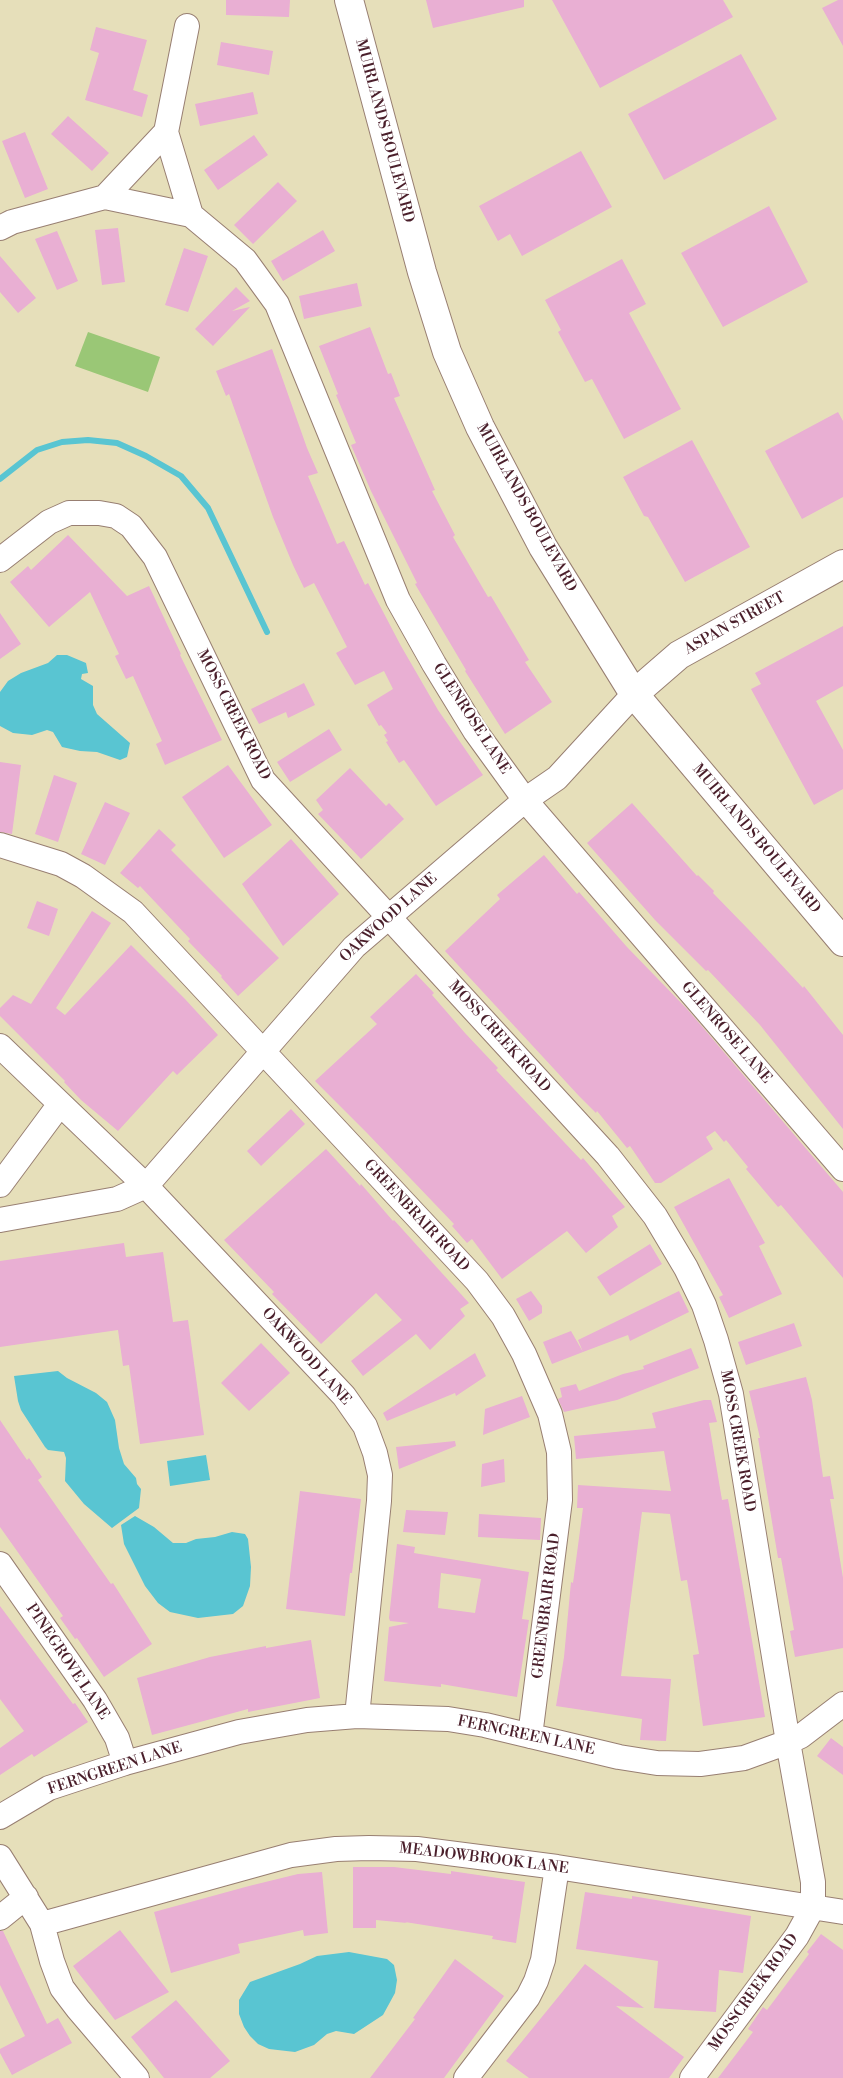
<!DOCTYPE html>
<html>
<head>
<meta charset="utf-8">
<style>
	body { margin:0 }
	canvas { display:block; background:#e6dfba }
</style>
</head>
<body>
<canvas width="843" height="2078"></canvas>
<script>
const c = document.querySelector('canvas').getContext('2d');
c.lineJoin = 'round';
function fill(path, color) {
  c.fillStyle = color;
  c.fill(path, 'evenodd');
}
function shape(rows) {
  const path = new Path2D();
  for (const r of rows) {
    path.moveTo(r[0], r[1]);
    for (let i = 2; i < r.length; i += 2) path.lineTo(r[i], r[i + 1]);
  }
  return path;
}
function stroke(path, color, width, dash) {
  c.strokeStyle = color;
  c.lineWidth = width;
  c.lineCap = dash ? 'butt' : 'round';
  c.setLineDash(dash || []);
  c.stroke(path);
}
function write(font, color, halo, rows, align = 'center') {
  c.font = font + ' "Libre Bodoni",serif';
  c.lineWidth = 4;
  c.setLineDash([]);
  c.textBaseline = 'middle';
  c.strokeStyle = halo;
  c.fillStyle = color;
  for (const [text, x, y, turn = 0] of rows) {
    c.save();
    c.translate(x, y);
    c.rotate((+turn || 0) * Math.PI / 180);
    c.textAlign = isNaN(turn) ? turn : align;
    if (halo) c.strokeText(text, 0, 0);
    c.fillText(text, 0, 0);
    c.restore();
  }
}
const green = shape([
	[88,332,160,357,148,392,75,366]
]);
const water = shape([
	[57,655,67,655,86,663,88,673,82,674,81,679,93,686,93,705,97,714,130,743,127,757,120,760,97,752,80,751,62,747,53,732,47,730,32,735,13,733,0,726,0,692,8,681,21,673,48,663],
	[58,1371,67,1378,96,1393,107,1402,115,1420,119,1448,124,1464,136,1478,137,1484,141,1489,139,1508,112,1528,84,1504,65,1481,66,1458,64,1452,48,1450,45,1447,21,1410,18,1401,14,1376],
	[206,1455,210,1480,170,1486,167,1461],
	[135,1516,154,1527,173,1543,186,1543,196,1539,215,1537,232,1532,245,1534,248,1539,251,1567,250,1586,243,1606,233,1614,198,1618,170,1612,158,1603,145,1586,124,1544,121,1525],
	[349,1952,387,1959,394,1965,397,1980,395,1993,383,2015,354,2034,336,2031,327,2034,314,2045,295,2052,269,2049,258,2044,250,2036,244,2027,239,2014,239,2000,250,1982,300,1964,317,1956]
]);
const stream = shape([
	[0,479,37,450,62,442,88,440,117,443,146,456,181,476,208,508,267,632]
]);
const building = shape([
	[226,0,290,0,289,17,226,15],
	[426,0,524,0,524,7,433,28],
	[552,0,723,0,733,17,600,88],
	[838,0,843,0,843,46,822,8],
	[96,27,147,40,133,90,148,95,142,117,85,100,99,53,90,50],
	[221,42,273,51,269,75,217,65],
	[741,54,777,119,664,180,628,114],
	[253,92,258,114,200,126,195,104],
	[68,116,109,153,92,171,51,134],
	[25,132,48,189,25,198,2,141],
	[254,135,268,155,218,190,204,170],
	[581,151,612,207,522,256,510,234,498,241,479,206],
	[278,182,297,201,253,244,234,225],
	[769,206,808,282,723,327,681,253],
	[118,228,125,282,102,285,95,230],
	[323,230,335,251,283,281,271,261],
	[57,231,78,281,57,290,35,239],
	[184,248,208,256,188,312,165,305],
	[0,256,36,298,18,313,0,292],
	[622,259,646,304,629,313,681,409,624,439,592,379,585,382,558,332,561,330,545,300],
	[357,283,362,306,304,319,299,296],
	[236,287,250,301,232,311,250,307,213,346,195,329],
	[370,327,388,374,391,373,400,396,394,398,435,490,432,491,455,535,453,537,488,597,491,596,529,660,525,662,552,702,505,734,465,671,466,670,415,584,417,583,371,491,351,445,356,443,336,395,338,394,319,346],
	[272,349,307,448,318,473,308,476,337,544,344,541,365,585,368,583,401,646,438,710,483,775,436,806,404,760,399,763,386,742,388,741,384,735,387,733,381,725,379,726,367,705,393,689,384,671,355,685,336,653,347,647,314,583,304,588,293,565,273,517,229,394,226,396,216,371],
	[838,412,843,421,843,497,802,519,765,451],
	[692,440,750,547,685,582,648,517,644,516,623,477],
	[68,535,127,596,149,586,181,654,180,655,222,740,165,765,156,744,162,741,133,676,126,679,115,656,119,654,90,592,49,627,10,582,28,566,31,570],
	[0,613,21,644,0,659],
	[843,626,843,686,816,701,843,750,843,789,814,805,751,689,761,684,755,673],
	[304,683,315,705,288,718,286,712,259,724,251,709],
	[329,729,342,750,290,782,277,762],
	[0,762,21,765,12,834,0,832],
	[228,765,272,825,224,858,182,797],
	[350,768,386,806,389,803,404,819,361,859,318,814,323,810,316,800],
	[54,775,77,783,58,842,35,834],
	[105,802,130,813,105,865,81,854],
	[632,803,697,876,698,875,714,891,713,893,749,930,803,988,804,986,843,1035,843,1129,760,1025,708,970,706,971,655,920,587,843],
	[159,829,176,845,171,850,279,958,238,996,221,977,222,976,188,941,190,939,140,886,138,888,120,873],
	[291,839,339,894,283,946,242,884],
	[544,855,577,894,579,892,627,947,688,1010,843,1192,843,1278,781,1205,778,1207,746,1169,748,1167,726,1140,724,1142,715,1131,706,1137,713,1149,661,1183,655,1183,630,1146,627,1148,597,1111,596,1113,579,1096,445,951,500,899,497,895],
	[37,901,58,909,49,936,27,928],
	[92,911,111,923,56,1008,65,1015,131,945,185,999,218,1035,177,1075,173,1071,118,1131,81,1100,64,1082,65,1081,0,1016,0,1008,13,995,31,1004],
	[416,974,434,993,432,995,465,1033,498,1068,496,1070,581,1160,583,1158,625,1207,612,1216,618,1227,586,1253,567,1231,502,1279,472,1239,467,1243,452,1226,454,1224,367,1133,315,1081,377,1024,370,1017],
	[291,1109,305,1124,261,1166,247,1151],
	[326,1149,360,1186,361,1184,393,1221,394,1220,469,1303,460,1309,465,1316,430,1350,416,1334,363,1376,351,1361,402,1320,376,1293,321,1344,272,1294,274,1292,224,1240],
	[729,1178,765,1243,759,1246,782,1294,729,1318,719,1297,723,1295,674,1207],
	[124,1243,126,1257,163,1252,173,1322,188,1320,204,1435,140,1444,129,1365,123,1366,118,1330,0,1347,0,1261],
	[650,1244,662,1264,610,1296,597,1277],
	[531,1291,542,1306,542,1313,529,1321,516,1299],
	[679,1291,689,1312,630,1341,628,1335,583,1352,578,1340],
	[794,1323,802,1346,746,1365,738,1342],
	[571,1331,583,1352,552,1364,543,1342],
	[261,1343,290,1373,249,1411,221,1383],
	[691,1348,699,1368,617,1400,564,1412,558,1399,562,1397,560,1388,576,1384,579,1391,623,1374,644,1369,643,1366],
	[475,1353,486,1376,456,1396,455,1393,387,1421,383,1413],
	[806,1377,812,1400,823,1477,830,1476,834,1499,830,1499,843,1578,843,1648,795,1657,790,1631,794,1630,781,1558,778,1558,758,1438,760,1438,749,1391],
	[522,1396,530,1417,483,1435,485,1409],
	[704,1400,711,1400,717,1422,709,1423,722,1500,728,1499,765,1717,703,1726,693,1655,699,1654,687,1580,681,1581,670,1514,642,1512,621,1676,671,1679,666,1741,640,1740,642,1719,556,1706,564,1657,571,1582,573,1583,583,1508,577,1508,578,1485,671,1491,664,1451,576,1459,574,1436,656,1428,652,1413],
	[0,1420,27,1460,29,1458,42,1477,38,1480,111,1584,113,1583,152,1644,104,1677,77,1638,75,1639,60,1618,63,1616,0,1527],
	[455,1441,456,1446,399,1469,396,1447],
	[504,1459,505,1482,481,1487,482,1464],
	[300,1491,361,1499,352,1573,350,1573,345,1616,286,1609],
	[406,1510,448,1512,445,1535,403,1532],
	[479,1514,541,1518,540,1540,478,1537],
	[397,1544,415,1547,414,1553,529,1572,522,1619,529,1620,517,1697,441,1684,441,1687,384,1681,389,1627,409,1623,390,1621,389,1618],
	[441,1573,481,1579,475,1613,438,1608],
	[0,1606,73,1704,75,1703,88,1722,34,1757,32,1754,0,1775,0,1748,24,1731,0,1699],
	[311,1640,320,1698,248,1712,248,1709,152,1735,137,1678,210,1657,266,1646,266,1648],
	[831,1738,843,1747,843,1775,817,1756],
	[353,1867,394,1867,451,1874,451,1871,525,1882,516,1943,492,1939,493,1936,405,1922,407,1923,376,1920,376,1928,353,1928],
	[322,1872,328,1933,304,1936,303,1930,238,1944,240,1953,171,1973,154,1912,249,1886,298,1874],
	[585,1892,632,1899,632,1896,751,1916,743,1973,719,1970,716,2012,654,2008,658,1961,576,1949],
	[120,1930,169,1992,115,2020,73,1966],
	[0,1931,3,1931,47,2024,58,2018,72,2043,12,2075,0,2053,0,2049,25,2036,0,1985],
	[821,1934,843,1950,843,2078,718,2078,753,2032,748,2029,763,2007,767,2010,809,1954,807,1952],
	[455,1959,504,1996,444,2078,370,2078,415,2019,413,2018],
	[585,1964,644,2008,616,2006,684,2057,669,2078,529,2078,506,2061],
	[176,2000,230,2061,210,2078,164,2078,131,2037]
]);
const street = shape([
	[166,132,187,26],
	[191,215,245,260,277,304,398,600,434,664,475,731,525,800,843,1169],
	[0,228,12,222,105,197,191,215,166,132,105,197],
	[0,560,49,522,69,513,99,513,116,516,131,526,155,557,263,780,608,1156,655,1216,686,1268,704,1305,716,1340,731,1394,788,1742,813,1882,813,1907,797,1936,692,2078],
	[0,845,61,864,83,876,133,912,477,1281,503,1316,524,1354,550,1414,559,1452,560,1500,530,1736],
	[0,1046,146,1186,344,1396,365,1426,375,1453,380,1475,379,1501,357,1716],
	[0,1185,60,1104],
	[0,1220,117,1199,146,1186,354,947,525,800,557,778,634,694],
	[0,1564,95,1700,117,1738,125,1763],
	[0,1817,49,1788,125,1763,239,1732,307,1720,357,1716,448,1719,485,1725,619,1757,657,1763,700,1764,744,1758,788,1742,801,1736,843,1704],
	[0,1857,42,1924,52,1961,62,1988,78,2009,137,2078],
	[0,1918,26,1897],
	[42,1924,291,1855,336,1849,369,1848,417,1849,557,1867,843,1912],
	[466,2078,528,1997,536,1981,543,1960,557,1867]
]);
const secondary = shape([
	[349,0,422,272,447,352,480,427,543,547,634,694,843,942],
	[634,694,679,655,843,564]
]);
const streetNames = [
	["MUIRLANDS BOULEVARD",384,131,75],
	["MUIRLANDS BOULEVARD",526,508,61],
	["ASPAN STREET",735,624,-29],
	["MOSS CREEK ROAD",233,715,63],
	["GLENROSE LANE",471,719,57],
	["MUIRLANDS BOULEVARD",756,839,50],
	["OAKWOOD LANE",389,918,-42],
	["GLENROSE LANE",726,1033,49],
	["MOSS CREEK ROAD",499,1037,48],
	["GREENBRAIR ROAD",416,1216,47],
	["OAKWOOD LANE",306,1357,48],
	["MOSS CREEK ROAD",737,1441,80],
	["GREENBRAIR ROAD",547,1606,-83],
	["PINEGROVE LANE",67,1662,56],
	["FERNGREEN LANE",526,1736,12],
	["FERNGREEN LANE",115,1769,-18],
	["MEADOWBROOK LANE",484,1859,7],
	["MOSSCREEK ROAD",754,1993,-54]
];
fill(green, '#9ac776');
fill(water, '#59c5d2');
stroke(stream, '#59c5d2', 6);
fill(building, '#e9afd3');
stroke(street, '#987f72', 26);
stroke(secondary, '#987f72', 30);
stroke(street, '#fff', 24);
stroke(secondary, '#fff', 28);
write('15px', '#4a1f2b', '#fff', streetNames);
</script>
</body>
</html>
